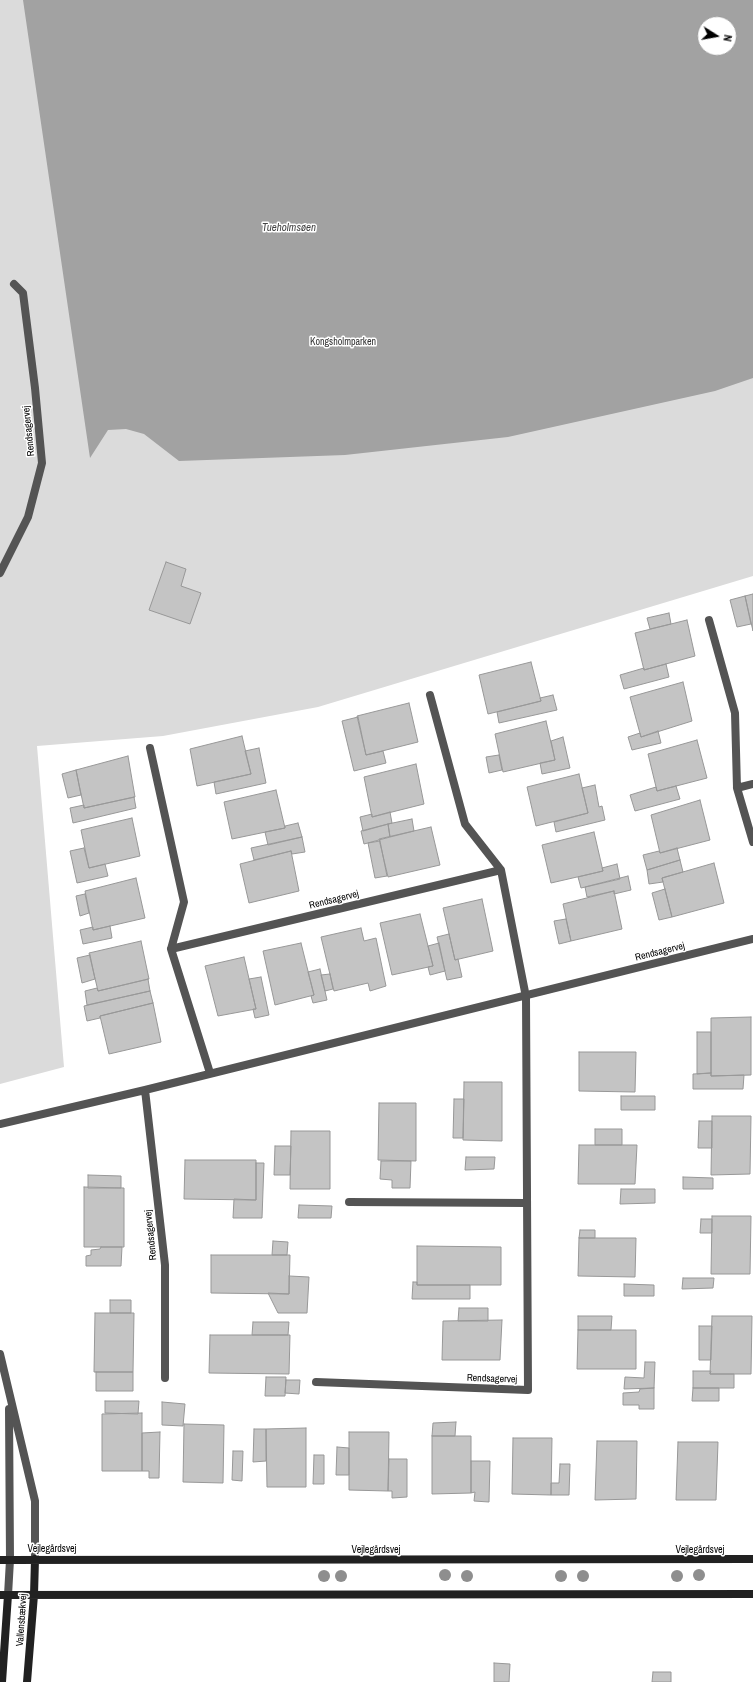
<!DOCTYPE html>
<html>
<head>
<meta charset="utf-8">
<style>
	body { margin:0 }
	#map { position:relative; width:753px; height:1682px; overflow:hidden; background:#fff; font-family:"Archivo Narrow",sans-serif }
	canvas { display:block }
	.north { position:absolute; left:697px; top:16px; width:40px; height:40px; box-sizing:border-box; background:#fff; border:1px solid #999; border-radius:50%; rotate:101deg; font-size:11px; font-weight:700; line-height:16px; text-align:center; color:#000 }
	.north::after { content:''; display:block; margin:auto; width:14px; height:18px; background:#000; clip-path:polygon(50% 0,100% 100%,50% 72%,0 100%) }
</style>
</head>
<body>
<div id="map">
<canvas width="753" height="1682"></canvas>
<div class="north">N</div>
</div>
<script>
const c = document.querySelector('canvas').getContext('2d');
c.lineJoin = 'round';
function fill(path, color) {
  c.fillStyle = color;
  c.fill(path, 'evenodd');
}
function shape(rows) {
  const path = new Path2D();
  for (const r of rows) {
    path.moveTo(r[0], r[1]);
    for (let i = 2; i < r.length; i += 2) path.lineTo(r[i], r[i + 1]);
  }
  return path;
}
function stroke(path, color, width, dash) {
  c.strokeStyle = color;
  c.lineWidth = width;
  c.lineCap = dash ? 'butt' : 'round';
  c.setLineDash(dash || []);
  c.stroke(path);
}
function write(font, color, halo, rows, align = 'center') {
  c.font = font + ' "Archivo Narrow",sans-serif';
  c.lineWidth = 3;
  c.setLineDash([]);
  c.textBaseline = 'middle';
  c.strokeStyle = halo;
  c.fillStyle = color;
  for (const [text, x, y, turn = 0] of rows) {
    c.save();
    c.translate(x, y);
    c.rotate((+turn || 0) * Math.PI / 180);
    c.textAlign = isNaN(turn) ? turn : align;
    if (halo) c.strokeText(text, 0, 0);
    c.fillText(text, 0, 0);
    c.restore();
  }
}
const green = shape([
	[0,0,753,0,753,576,318,707,163,736,37,746,64,1067,0,1084],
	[705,24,729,24,729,48,705,48]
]);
const water = shape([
	[23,0,753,0,753,378,715,391,508,437,345,455,179,461,144,434,126,429,108,430,90,458],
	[705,24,729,24,729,48,705,48]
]);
const building = shape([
	[166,562,186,569,181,586,201,593,190,624,149,610,166,562],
	[753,594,753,631,745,596,753,594],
	[745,596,751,624,737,627,730,600,745,596],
	[669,613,671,624,650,629,647,618,669,613],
	[687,620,695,656,644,670,635,633,687,620],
	[531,662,541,701,488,714,479,675,531,662],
	[666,664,669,677,624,689,620,675,644,668,644,670,666,664],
	[683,682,692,721,641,737,630,697,683,682],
	[553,695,557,710,499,723,497,712,541,701,540,698,553,695],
	[409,703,418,742,366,755,357,716,409,703],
	[358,717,366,755,383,751,386,763,354,771,342,721,358,717],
	[546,721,555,760,503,772,495,734,546,721],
	[658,731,661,743,632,750,628,737,640,733,641,737,658,731],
	[242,736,251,774,197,786,190,749,242,736],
	[563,737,570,768,542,774,540,763,555,760,551,741,563,737],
	[697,740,707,778,657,791,648,754,697,740],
	[259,748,266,783,216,794,214,782,251,774,245,751,259,748],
	[499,755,502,770,489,773,486,757,499,755],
	[128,756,135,797,84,808,76,770,128,756],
	[416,764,424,804,372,817,364,777,416,764],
	[76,770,81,795,68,798,62,774,76,770],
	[579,774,588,813,536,826,527,787,579,774],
	[595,785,599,807,602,806,605,820,556,832,554,822,588,813,582,788,595,785],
	[676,786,680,799,635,811,630,795,656,787,657,791,676,786],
	[276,790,285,828,232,839,224,802,276,790],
	[134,797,136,808,73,823,70,808,84,805,84,808,134,797],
	[700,800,710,840,660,853,651,815,700,800],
	[390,812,392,823,363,831,360,817,372,814,372,817,390,812],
	[132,818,140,856,89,868,81,830,132,818],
	[412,819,414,831,390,837,388,824,412,819],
	[298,823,302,837,268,845,265,832,285,828,285,826,298,823],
	[388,824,390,837,364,844,361,831,388,824],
	[431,827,440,865,388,877,379,839,431,827],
	[594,832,603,871,551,883,542,845,594,832],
	[302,837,305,852,292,854,291,851,254,860,251,848,302,837],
	[380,841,387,876,375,878,368,843,380,841],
	[84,848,89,868,105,864,108,876,77,883,70,851,84,848],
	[677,848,680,860,647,870,643,855,659,851,660,853,677,848],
	[291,851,299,891,249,903,240,864,291,851],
	[680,860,683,872,662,878,663,882,649,884,647,870,680,860],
	[714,863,724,903,672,917,662,878,714,863],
	[617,864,620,879,581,888,578,877,603,871,602,868,617,864],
	[628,876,631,890,614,894,614,891,587,897,585,887,628,876],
	[136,878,145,918,93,930,85,891,136,878],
	[665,889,672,917,659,920,652,893,665,889],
	[614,891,622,929,571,941,563,904,614,891],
	[85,894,89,913,80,916,76,896,85,894],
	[482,899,493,951,455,960,443,908,482,899],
	[420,914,433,966,392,975,380,923,420,914],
	[566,919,571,941,559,944,554,921,566,919],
	[110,926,112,938,83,944,80,930,93,927,93,930,110,926],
	[361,928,364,941,376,938,386,986,370,991,368,983,334,991,321,937,361,928],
	[449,934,455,960,458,959,462,977,447,980,437,937,449,934],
	[141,941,149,979,98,991,89,953,141,941],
	[301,943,314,995,275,1005,263,951,301,943],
	[439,943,445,971,430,975,428,967,433,966,428,946,439,943],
	[90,955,95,979,82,983,77,958,90,955],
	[244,957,256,1009,218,1016,205,966,244,957],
	[320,969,327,1000,313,1003,311,996,314,995,308,972,320,969],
	[330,974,333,989,325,991,321,975,330,974],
	[261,977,269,1015,255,1018,253,1009,256,1009,249,979,261,977],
	[148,979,150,991,87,1005,85,991,97,988,98,991,148,979],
	[150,991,153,1003,100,1016,100,1018,87,1021,84,1006,150,991],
	[153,1003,161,1042,109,1054,100,1016,153,1003],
	[751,1017,751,1075,711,1076,711,1018,751,1017],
	[697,1032,711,1032,711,1073,697,1074,697,1032],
	[579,1052,636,1052,635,1092,579,1091,579,1052],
	[711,1073,711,1076,744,1075,743,1089,693,1089,693,1074,711,1073],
	[464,1082,502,1082,502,1141,463,1140,464,1082],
	[621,1096,655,1096,655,1110,621,1110,621,1096],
	[454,1099,464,1099,463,1138,453,1138,454,1099],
	[379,1103,416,1103,416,1161,378,1160,379,1103],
	[712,1116,751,1116,750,1174,711,1175,712,1116],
	[699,1121,712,1121,712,1148,698,1148,699,1121],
	[595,1129,622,1129,622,1145,595,1145,595,1129],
	[291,1131,330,1131,330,1189,290,1189,291,1131],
	[579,1145,637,1145,635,1184,578,1184,579,1145],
	[275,1146,291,1146,290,1175,274,1175,275,1146],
	[466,1157,495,1157,494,1169,465,1170,466,1157],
	[185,1160,256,1160,256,1200,184,1199,185,1160],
	[381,1161,411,1161,410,1188,392,1188,392,1180,380,1179,381,1161],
	[256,1163,264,1163,262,1218,233,1218,234,1199,256,1200,256,1163],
	[88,1175,121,1176,121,1188,88,1188,88,1175],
	[683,1177,713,1178,713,1189,683,1189,683,1177],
	[84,1187,124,1188,124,1247,84,1247,84,1187],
	[621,1189,655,1189,655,1203,620,1204,621,1189],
	[299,1205,332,1206,331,1218,298,1218,299,1205],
	[712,1216,751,1216,750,1274,711,1274,712,1216],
	[701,1219,712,1219,712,1233,700,1233,701,1219],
	[580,1230,595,1230,595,1238,579,1238,580,1230],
	[579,1238,636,1238,635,1277,578,1276,579,1238],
	[273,1241,288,1242,287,1255,272,1255,273,1241],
	[417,1246,501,1247,501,1285,417,1285,417,1246],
	[101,1247,122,1247,121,1266,86,1266,86,1256,91,1255,91,1250,100,1249,101,1247],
	[211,1255,290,1255,289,1294,211,1293,211,1255],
	[289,1276,309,1277,307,1313,278,1313,268,1293,289,1294,289,1276],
	[683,1278,714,1278,713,1288,682,1289,683,1278],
	[413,1282,417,1282,417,1285,470,1285,470,1299,412,1299,413,1282],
	[624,1284,654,1285,654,1296,624,1296,624,1284],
	[110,1300,131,1300,131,1313,110,1313,110,1300],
	[459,1308,488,1308,488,1321,458,1321,459,1308],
	[95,1313,134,1313,133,1372,94,1372,95,1313],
	[578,1316,612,1316,611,1330,578,1330,578,1316],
	[712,1316,752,1316,751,1374,710,1374,712,1316],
	[502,1320,500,1360,442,1360,443,1321,502,1320],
	[253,1322,289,1322,288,1335,252,1335,253,1322],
	[699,1326,712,1326,711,1360,699,1360,699,1326],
	[578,1330,636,1330,636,1369,577,1369,578,1330],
	[210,1335,290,1335,289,1374,209,1373,210,1335],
	[645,1362,655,1362,654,1388,624,1389,625,1377,644,1378,645,1362],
	[693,1371,711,1371,710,1374,734,1374,734,1388,693,1388,693,1371],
	[96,1372,133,1372,133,1391,96,1391,96,1372],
	[266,1377,286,1377,285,1396,265,1396,266,1377],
	[286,1380,300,1380,299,1394,285,1393,286,1380],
	[654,1388,654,1409,639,1409,639,1405,623,1405,623,1393,639,1392,640,1389,654,1388],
	[693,1388,719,1388,719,1401,692,1401,693,1388],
	[105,1401,139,1401,138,1414,105,1413,105,1401],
	[162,1402,185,1404,183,1426,162,1425,162,1402],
	[142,1413,142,1471,102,1471,102,1414,142,1413],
	[456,1422,455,1436,432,1436,433,1423,456,1422],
	[184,1424,224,1425,223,1483,183,1482,184,1424],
	[306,1428,306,1487,267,1487,266,1429,306,1428],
	[254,1429,266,1429,266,1461,253,1462,254,1429],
	[160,1432,159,1478,149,1478,149,1471,142,1471,142,1433,160,1432],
	[349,1432,389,1432,388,1491,349,1490,349,1432],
	[432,1436,471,1436,471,1493,432,1494,432,1436],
	[513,1438,552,1438,551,1495,512,1494,513,1438],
	[597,1441,637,1441,636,1499,595,1500,597,1441],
	[678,1442,718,1442,716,1500,676,1500,678,1442],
	[337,1447,349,1448,349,1475,336,1475,337,1447],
	[233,1451,243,1451,242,1481,232,1480,233,1451],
	[314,1455,324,1455,324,1484,313,1484,314,1455],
	[389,1459,407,1459,407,1497,392,1498,392,1491,388,1491,389,1459],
	[471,1461,490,1461,489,1502,474,1501,475,1492,471,1493,471,1461],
	[560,1464,570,1464,569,1495,551,1495,551,1483,559,1483,560,1464],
	[494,1663,510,1664,509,1682,494,1682,494,1663],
	[653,1672,671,1672,671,1682,652,1682,653,1672]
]);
const lane = shape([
	[0,573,28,517,42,463,35,388,23,293,14,284]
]);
const street = shape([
	[709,620,735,713,737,788,753,842],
	[150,748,184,902,171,949,210,1073],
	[737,788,753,784],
	[171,949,501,870],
	[145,1090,165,1265,165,1378],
	[0,1124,145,1090,753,939],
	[349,1202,526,1203],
	[0,1354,35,1501,35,1559],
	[316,1382,528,1390,526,997,501,870,465,824,430,695],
	[8,1595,10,1560,9,1409]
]);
const secondary = shape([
	[0,1560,753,1559],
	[0,1595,753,1594],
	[2,1682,8,1595],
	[27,1682,34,1595,35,1559]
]);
const trees = [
	[445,1575],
	[699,1575],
	[324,1576],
	[341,1576],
	[467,1576],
	[561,1576],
	[583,1576],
	[677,1576]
];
const parkNames = [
	["Kongsholmparken",343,342]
];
const streetNames = [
	["Rendsagervej",29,431,-96],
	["Rendsagervej",334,900,-14],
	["Rendsagervej",660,952,-14],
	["Rendsagervej",151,1235,-96],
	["Rendsagervej",492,1379,2],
	["Vejlegårdsvej",52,1549],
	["Vejlegårdsvej",376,1550],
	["Vejlegårdsvej",700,1550],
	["Vallensbækvej",22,1620,-86]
];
const waterNames = [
	["Tueholmsøen",289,228]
];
fill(green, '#dbdbdb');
fill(water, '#a2a2a2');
fill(building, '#c4c4c4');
stroke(building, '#989898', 1);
stroke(lane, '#545454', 8);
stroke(street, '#545454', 8);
stroke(secondary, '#212121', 8);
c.fillStyle = '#8e8e8e';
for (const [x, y] of trees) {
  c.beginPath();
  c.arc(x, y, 6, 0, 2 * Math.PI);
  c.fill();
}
write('10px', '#323232', '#fff', parkNames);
write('10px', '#000', '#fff', streetNames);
write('italic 11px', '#434343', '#fff', waterNames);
</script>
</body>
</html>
